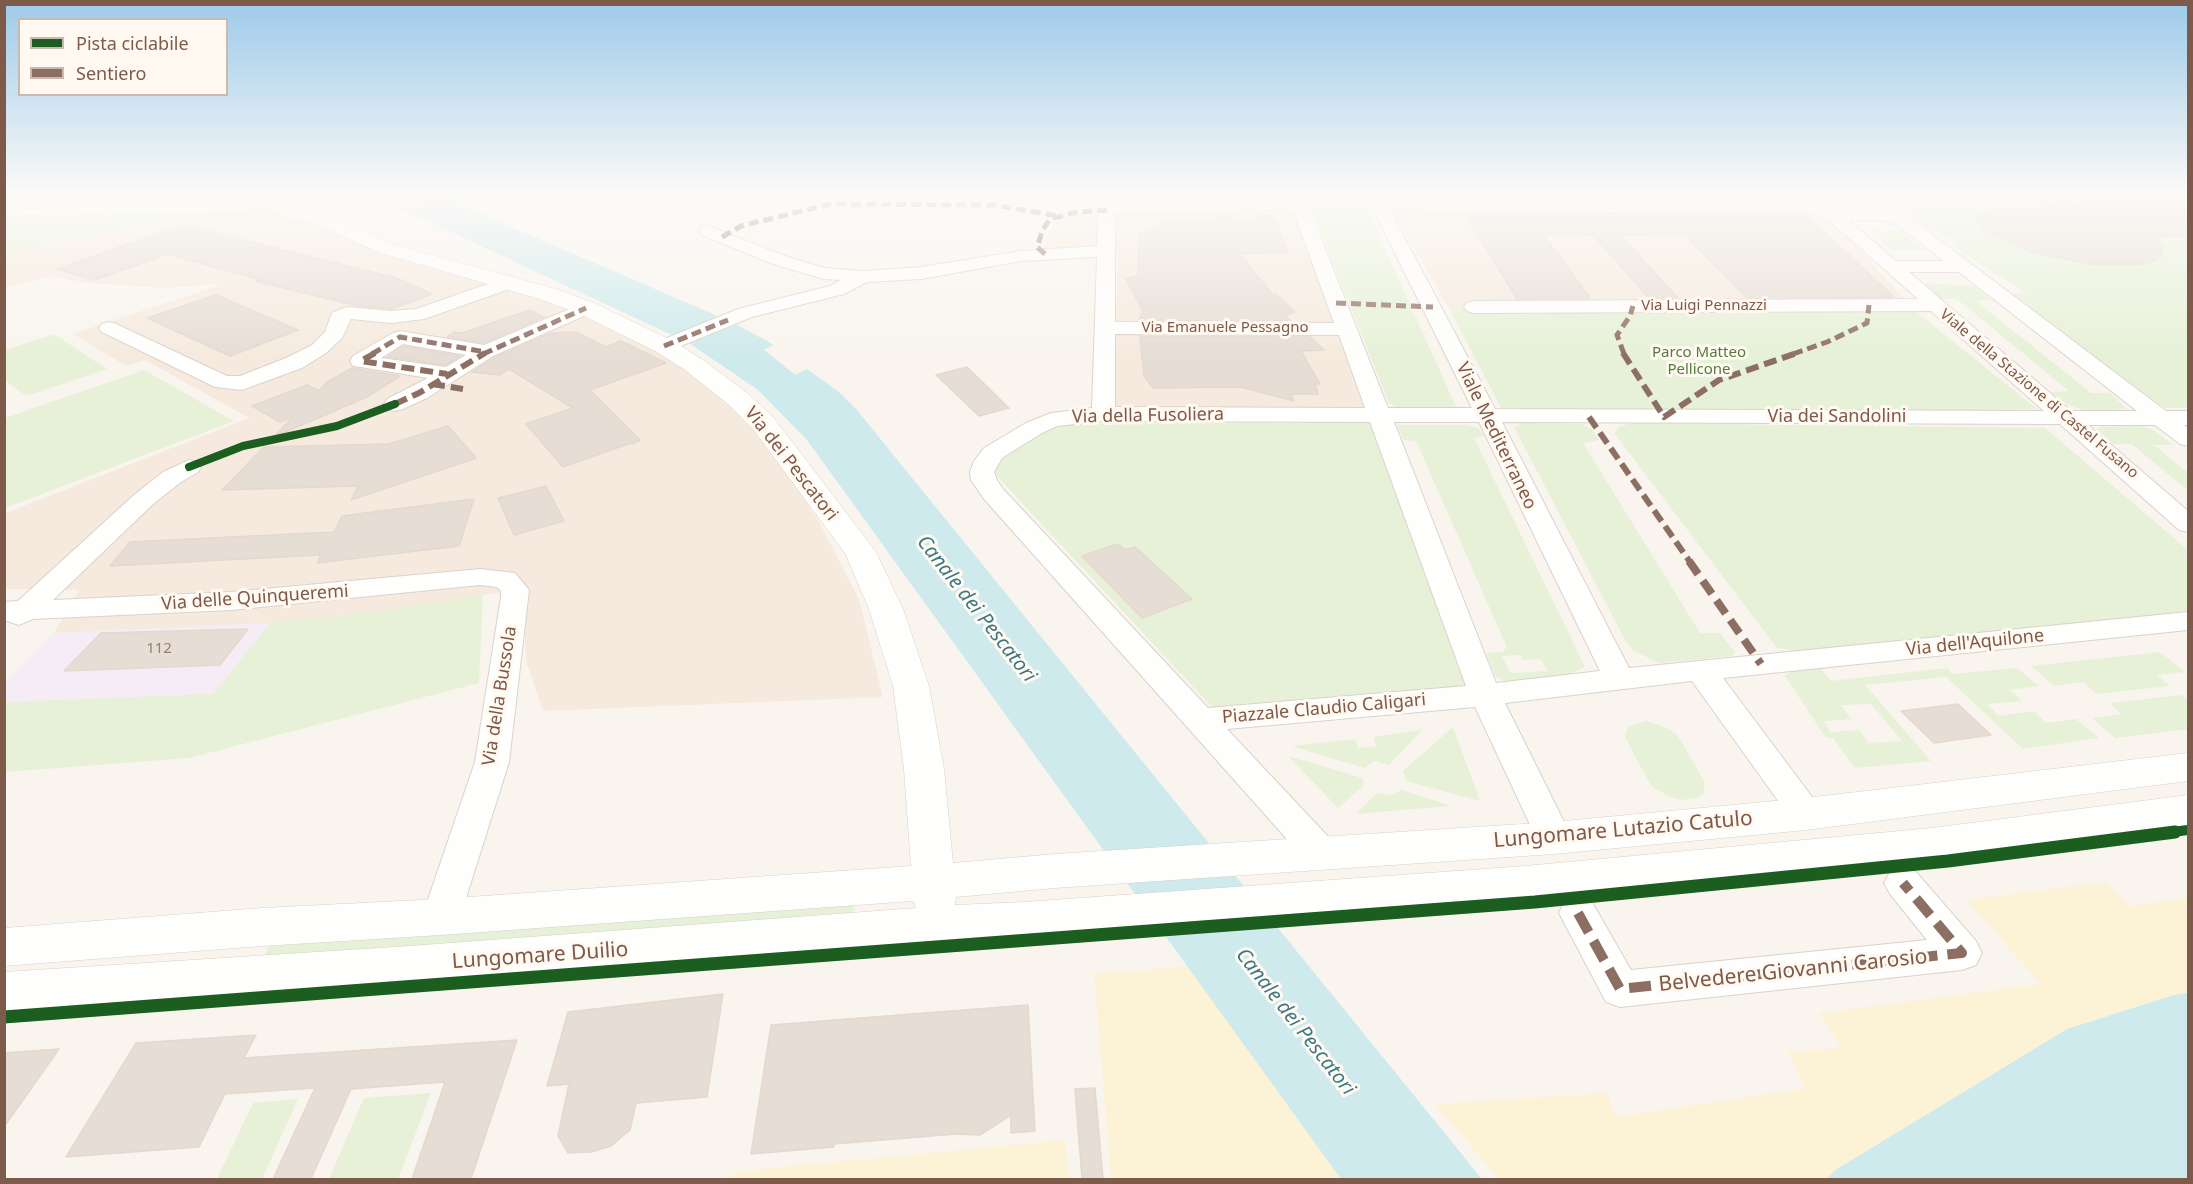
<!DOCTYPE html>
<html>
<head>
<meta charset="utf-8">
<style>
	body { margin:0 }
	#map { position:relative; width:2193px; height:1184px; overflow:hidden; background:#f9f5ee; font-family:"Noto Sans",sans-serif }
	canvas { display:block }
	.frame { position:absolute; inset:0; border:6px solid #7d5a49; pointer-events:none }
	.legend { position:absolute; left:18px; top:18px; width:210px; height:78px; box-sizing:border-box; background:#fff9f2; border:2px solid #cbb9ae; margin:0; padding:8px 10px; list-style:none; font-size:18px; color:#7d5a49 }
	.legend li { display:flex; align-items:center; gap:12px; height:30px }
	.legend b { width:30px; border:2px solid #cbb9ae }
</style>
</head>
<body>
<div id="map">
<canvas width="2193" height="1184"></canvas>
<div class="frame"></div>
<ul class="legend">
<li><b style="height:8px;background:#1b5e20"></b>Pista ciclabile</li>
<li><b style="height:8px;background:#8d6e63"></b>Sentiero</li>
</ul>
</div>
<script>
const c = document.querySelector('canvas').getContext('2d');
c.lineJoin = 'round';
function fill(path, color) {
  c.fillStyle = color;
  c.fill(path, 'evenodd');
}
function shape(rows) {
  const path = new Path2D();
  for (const r of rows) {
    path.moveTo(r[0], r[1]);
    for (let i = 2; i < r.length; i += 2) path.lineTo(r[i], r[i + 1]);
  }
  return path;
}
function stroke(path, color, width, dash) {
  c.strokeStyle = color;
  c.lineWidth = width;
  c.lineCap = dash ? 'butt' : 'round';
  c.setLineDash(dash || []);
  c.stroke(path);
}
function write(font, color, halo, rows, align = 'center') {
  c.font = font + ' "Noto Sans",sans-serif';
  c.lineWidth = 6;
  c.setLineDash([]);
  c.textBaseline = 'middle';
  c.strokeStyle = halo;
  c.fillStyle = color;
  for (const [text, x, y, turn = 0] of rows) {
    c.save();
    c.translate(x, y);
    c.rotate((+turn || 0) * Math.PI / 180);
    c.textAlign = isNaN(turn) ? turn : align;
    if (halo) c.strokeText(text, 0, 0);
    c.fillText(text, 0, 0);
    c.restore();
  }
}
const residential = shape([
	[276,208,297,213,383,254,531,294,605,324,685,365,764,435,818,520,859,599,883,697,543,711,526,661,523,589,387,610,270,623,214,694,5,702,5,683,54,633,79,590,5,589,5,513,249,418,145,360,126,366,73,334,222,284,165,288,86,283,50,276,5,289,5,252,205,211],
	[1294,208,1365,411,1113,410,1118,250,1044,248,1053,224,1063,216,1119,210],
	[1392,209,1814,212,1844,233,1919,314,1451,312]
]);
const education = shape([
	[270,623,214,694,5,702,4,683,54,633]
]);
const green = shape([
	[2059,193,2188,193,2188,408,2164,408,2011,294,2025,293,1951,245,1959,244,1935,230,1929,229,1911,215,1917,214,1897,200,2043,199],
	[1319,208,1367,209,1457,409,1398,409,1389,403,1312,210],
	[205,211,5,252,5,214],
	[1868,230,1901,231,1926,251,1891,250],
	[1927,283,1974,286,1992,300,1976,301,2091,393,2110,393,2127,409,2087,411,2068,405,2051,392,2069,391,1957,299,1941,299,1925,285],
	[1869,305,1919,314,2037,409,1664,417,1501,408,1451,312],
	[54,334,107,369,26,396,5,380,5,350],
	[144,370,234,421,5,508,5,418],
	[1089,423,1370,423,1466,687,1213,708,994,473,1003,458,1045,431,1062,426],
	[1523,423,1581,424,1592,429,1599,440,1583,443,1700,633,1720,633,1735,652,1733,656,1659,663,1632,650,1625,640,1514,427],
	[1632,423,2045,428,2188,550,2188,611,1798,652,1776,647,1615,434,1618,427],
	[1397,425,1467,425,1478,428,1482,433,1484,436,1474,438,1585,667,1571,674,1546,678,1504,681,1495,676,1486,653,1504,652,1506,645,1416,441,1404,440],
	[1521,655,1523,660,1541,659,1547,671,1510,673,1502,656],
	[2140,426,2153,430,2173,445,2154,445,2188,473,2188,491,2132,444,2113,444,2096,429,2100,427],
	[483,594,479,683,189,758,5,772,5,702,213,694,270,623,387,610],
	[2160,652,2185,672,2157,675,2170,686,2097,694,2083,682,2054,686,2031,666],
	[1819,666,1831,681,1947,668,1953,674,2017,668,2039,686,2010,690,2022,701,1987,704,1999,716,2034,711,2046,723,2076,719,2099,738,2023,749,1946,677,1865,685,1931,761,1855,768,1833,738,1826,738,1785,676,1792,670],
	[1871,704,1902,741,1869,743,1859,730,1830,732,1824,721,1851,719,1841,705],
	[2182,695,2188,701,2188,729,2115,738,2092,718,2121,714,2110,703],
	[1646,721,1667,728,1678,736,1704,781,1704,793,1696,798,1684,800,1670,797,1651,786,1625,737,1628,727],
	[1453,727,1480,801,1406,781,1403,771],
	[1422,730,1389,765,1375,761,1364,768,1292,746,1355,739,1358,748,1376,746,1373,737],
	[1288,756,1362,778,1364,785,1338,808],
	[1402,790,1451,806,1356,814,1377,793,1391,795],
	[852,904,855,909,850,914,264,957,269,946],
	[431,1093,398,1179,329,1179,364,1098],
	[298,1099,262,1179,217,1179,253,1103]
]);
const sand = shape([
	[2105,882,2129,906,2188,898,2188,993,2174,995,2067,1029,1837,1169,1826,1179,1499,1179,1435,1104,1608,1093,1615,1117,1806,1088,1787,1052,1841,1048,1819,1013,2041,984,1966,900],
	[1197,964,1348,1179,1111,1179,1094,973,1131,972],
	[1065,1140,1069,1179,723,1179,741,1171]
]);
const water = shape([
	[367,193,433,193,736,324,774,345,755,354,786,379,807,369,839,392,856,409,1482,1179,1341,1179,807,440,758,390,689,343],
	[2188,993,2188,1179,1826,1179,1837,1169,2067,1029,2174,995]
]);
const pier = shape([
	[448,196,467,204,387,205,370,197]
]);
const canal = shape([
	[722,330,763,349,794,374,821,405,818,410,810,412,802,410,778,384,747,359,715,340,712,336,715,332,722,330]
]);
const building = shape([
	[2188,201,2188,236,2157,237,2163,253,2157,260,2142,264,2090,264,2032,252,1990,234,1975,220,1987,211,2002,208,2188,201],
	[1464,213,1806,215,1894,297,1747,298,1685,236,1620,235,1678,298,1649,298,1593,235,1543,234,1590,298,1517,299,1464,213],
	[1230,215,1240,220,1267,215,1276,220,1287,252,1239,254,1273,295,1276,294,1295,312,1285,315,1291,321,1139,320,1143,311,1126,279,1138,276,1139,234,1173,219,1174,224,1230,215],
	[183,225,397,278,432,294,392,309,357,306,255,281,261,280,167,254,95,280,57,269,183,225],
	[216,295,298,330,230,356,147,318,216,295],
	[530,310,544,317,484,343,447,337,454,332,462,333,530,310],
	[576,332,606,347,621,341,666,363,590,390,640,440,633,444,631,443,563,467,526,424,573,408,509,369,500,375,472,372,494,358,551,333,576,332],
	[1140,336,1310,337,1324,350,1301,351,1320,384,1315,384,1318,394,1291,394,1294,401,1241,387,1153,388,1144,376,1140,336],
	[403,346,460,356,446,365,387,357,403,346],
	[967,367,1009,408,979,416,936,375,967,367],
	[352,368,400,376,367,397,274,437,293,417,280,422,252,406,307,385,319,391,326,383,352,368],
	[448,426,476,458,351,500,358,486,222,490,264,447,389,444,448,426],
	[546,486,564,521,514,535,498,498,546,486],
	[474,499,459,546,317,563,321,555,110,566,130,542,334,532,342,516,474,499],
	[1118,544,1125,550,1135,547,1192,599,1142,618,1082,556,1118,544],
	[248,629,220,665,64,671,101,633,248,629],
	[1958,704,1991,735,1934,743,1901,711,1958,704],
	[723,994,707,1097,636,1103,630,1130,611,1146,591,1152,568,1153,558,1136,569,1084,547,1086,568,1012,723,994],
	[1028,1005,1035,1131,1011,1133,1011,1115,980,1135,956,1134,834,1144,834,1147,751,1154,771,1025,1028,1005],
	[256,1035,244,1058,517,1040,471,1179,412,1179,445,1082,351,1089,311,1179,273,1179,315,1088,225,1094,199,1147,66,1157,136,1043,256,1035],
	[59,1049,4,1127,4,1053,59,1049],
	[1095,1088,1103,1179,1082,1179,1075,1089,1095,1088]
]);
const street = shape([
	[1365,193,1381,193,1495,409,2044,411,1931,311,1474,313,1467,311,1464,307,1467,303,1474,301,1918,299,1824,216,1807,213,1421,211,1413,206,1415,202,1807,203,1837,210,1890,211,1909,217,2166,411,2188,411,2188,425,2184,425,2188,428,2188,446,2180,444,2155,425,2088,425,2188,511,2188,532,2179,530,2060,424,1502,422,1629,668,2188,612,2188,630,1723,678,1818,805,1824,814,1818,823,1806,827,1794,823,1692,681,1505,703,1572,838,1567,848,1554,852,1541,848,1475,707,1227,729,1336,845,1341,855,1336,865,1323,869,1310,865,984,499,971,480,970,472,974,461,984,448,1026,423,1051,413,1092,408,1097,257,1021,261,921,279,867,282,844,294,752,317,671,350,664,352,657,350,653,346,657,342,738,309,830,286,841,280,824,279,773,264,702,235,699,231,702,227,708,226,785,256,825,268,862,271,921,267,1021,251,1097,246,1099,210,1101,206,1123,201,1300,200,1308,205,1388,408,1472,408,1365,193],
	[1293,210,1334,323,1115,322,1115,213,1123,211,1293,210],
	[1849,220,1883,220,1897,225,1944,261,1896,261,1849,220],
	[1909,272,1959,272,2137,411,2071,411,1909,272],
	[1115,334,1339,335,1365,408,1115,407,1115,334],
	[1103,421,1370,422,1466,686,1208,708,1003,489,997,480,994,472,1002,458,1042,433,1057,426,1103,421],
	[1394,422,1479,422,1600,671,1496,683,1394,422],
	[508,277,515,279,518,283,515,287,424,319,391,323,351,319,342,338,326,353,302,368,242,390,215,387,102,332,99,328,102,324,109,322,116,324,227,376,240,376,286,358,312,345,325,332,332,313,341,309,348,307,391,311,416,309,508,277],
	[586,302,593,304,596,308,593,312,493,356,427,398,403,409,395,411,387,409,384,404,387,399,428,378,361,367,353,366,350,361,353,356,393,333,400,331,484,345,586,302],
	[403,344,466,355,446,367,381,358,403,344],
	[189,460,198,462,201,467,198,472,181,482,152,505,53,600,231,592,480,569,515,573,529,590,509,762,460,917,455,928,441,933,427,928,422,917,475,762,501,597,501,591,497,587,480,585,231,610,33,619,19,625,4,620,4,602,18,601,134,495,163,472,189,460],
	[1903,868,1916,872,1976,941,1982,953,1976,965,1962,970,1620,1007,1606,1002,1559,913,1564,902,1578,897,1592,902,1631,970,1927,940,1890,894,1884,883,1890,872,1903,868]
]);
const secondary = shape([
	[295,202,395,245,556,289,594,303,673,341,703,360,746,392,773,417,876,552,903,609,929,686,944,769,953,863,1055,854,1554,822,1806,798,2188,753,2188,781,1806,830,1554,854,1055,888,956,897,955,905,1025,902,1525,866,1932,828,2188,795,2188,825,1932,860,1525,900,1025,940,935,944,863,952,410,986,4,1014,4,972,410,946,916,908,913,901,441,935,262,946,4,966,4,928,262,908,441,899,911,866,904,769,893,686,869,609,845,553,753,429,728,404,685,370,655,351,578,313,540,299,381,253,288,212,285,208,288,204,295,202]
]);
const rail = shape([
	[4,209,1040,193]
]);
const secondaryBridge = shape([
	[276,198,295,208]
]);
const quietFar3 = shape([
	[722,237,741,226,830,204,995,205,1058,216],
	[1045,254,1037,247,1043,229,1050,219,1077,212,1107,210],
	[1336,303,1433,307],
	[664,346,728,320],
	[372,354,400,337,486,352],
	[483,354,586,308],
	[1624,354,1617,335,1630,316,1633,306],
	[1793,354,1827,342,1867,323,1869,305]
]);
const quietFar2 = shape([
	[375,353,361,361,447,374],
	[1623,353,1664,417,1719,380,1797,353],
	[432,384,463,389],
	[395,404,419,393,485,353],
	[1589,417,1690,562]
]);
const quietFar1 = shape([
	[1689,561,1761,664]
]);
const quiet = shape([
	[1578,913,1620,989,1962,953,1903,883]
]);
const cyclewayFar2 = shape([
	[189,467,243,446,337,426,395,404]
]);
const cyclewayFar1 = shape([
	[2164,833,2188,830]
]);
const cycleway = shape([
	[4,1017,1535,902,1948,861,2175,832]
]);
const farStreetnames = [
	["Via Luigi Pennazzi",1704,306],
	["Via Emanuele Pessagno",1225,328],
	["Viale della Stazione di Castel Fusano",2039,394,40]
];
const farParknames = [
	["Parco Matteo",1699,353],
	["Pellicone",1699,370]
];
const numberNames = [
	["112",159,649]
];
const streetNames = [
	["Via della Fusoliera",1148,416,-1],
	["Via dei Sandolini",1837,417],
	["Viale Mediterraneo",1496,436,64],
	["Via dei Pescatori",791,464,52],
	["Via delle Quinqueremi",255,598,-4],
	["Via dell'Aquilone",1975,643,-6],
	["Via della Bussola",500,696,-81],
	["Piazzale Claudio Caligari",1324,709,-5]
];
const waterNames = [
	["Canale dei Pescatori",976,609,52],
	["Canale dei Pescatori",1295,1022,52]
];
const nearStreetnames = [
	["Lungomare Lutazio Catulo",1623,830,-5],
	["Lungomare Duilio",540,956,-4],
	["Belvedere Giovanni Carosio",1793,971,-6]
];
fill(residential, '#f6eade');
fill(education, '#f6ecf5');
fill(green, '#e6f1d7');
fill(sand, '#fcf2d6');
fill(water, '#ceeaec');
fill(pier, '#f9f5ee');
fill(canal, '#ceeaec');
fill(building, '#e6ddd5');
stroke(building, '#e4d8cf', 1.5);
stroke(street, '#dad2cc', 2);
stroke(secondary, '#d9d0c9', 1);
fill(street, '#fefefc');
fill(secondary, '#fefefc');
stroke(rail, '#e6e3e6', 3, [6, 4]);
stroke(secondaryBridge, '#d9d0c9', 22, []);
stroke(secondaryBridge, '#fefefc', 22);
stroke(quietFar3, '#8d6e63', 5, [10, 5]);
stroke(quietFar2, '#8d6e63', 6, [13, 6]);
stroke(quietFar1, '#8d6e63', 8, [16, 8]);
stroke(quiet, '#8d6e63', 10, [22, 10]);
stroke(cyclewayFar2, '#1b5e20', 8);
stroke(cyclewayFar1, '#1b5e20', 10);
stroke(cycleway, '#1b5e20', 13);
const sky = c.createLinearGradient(0, 0, 0, 359);
sky.addColorStop(0, '#9dcaea');
sky.addColorStop(0.54, '#fcfaf7');
sky.addColorStop(1, '#fcfaf700');
c.fillStyle = sky;
c.fillRect(0, 0, 2193, 359);
write('15px', '#7d5a49', '#fff9f2', farStreetnames);
write('15px', '#527d3c', '#fff9f2', farParknames);
write('15px', '#997d6e', null, numberNames);
write('18px', '#7d5a49', '#fff9f2', streetNames);
write('italic 20px', '#3a7883', '#fff9f2', waterNames);
write('21px', '#7d5a49', '#fff9f2', nearStreetnames);
</script>
</body>
</html>
